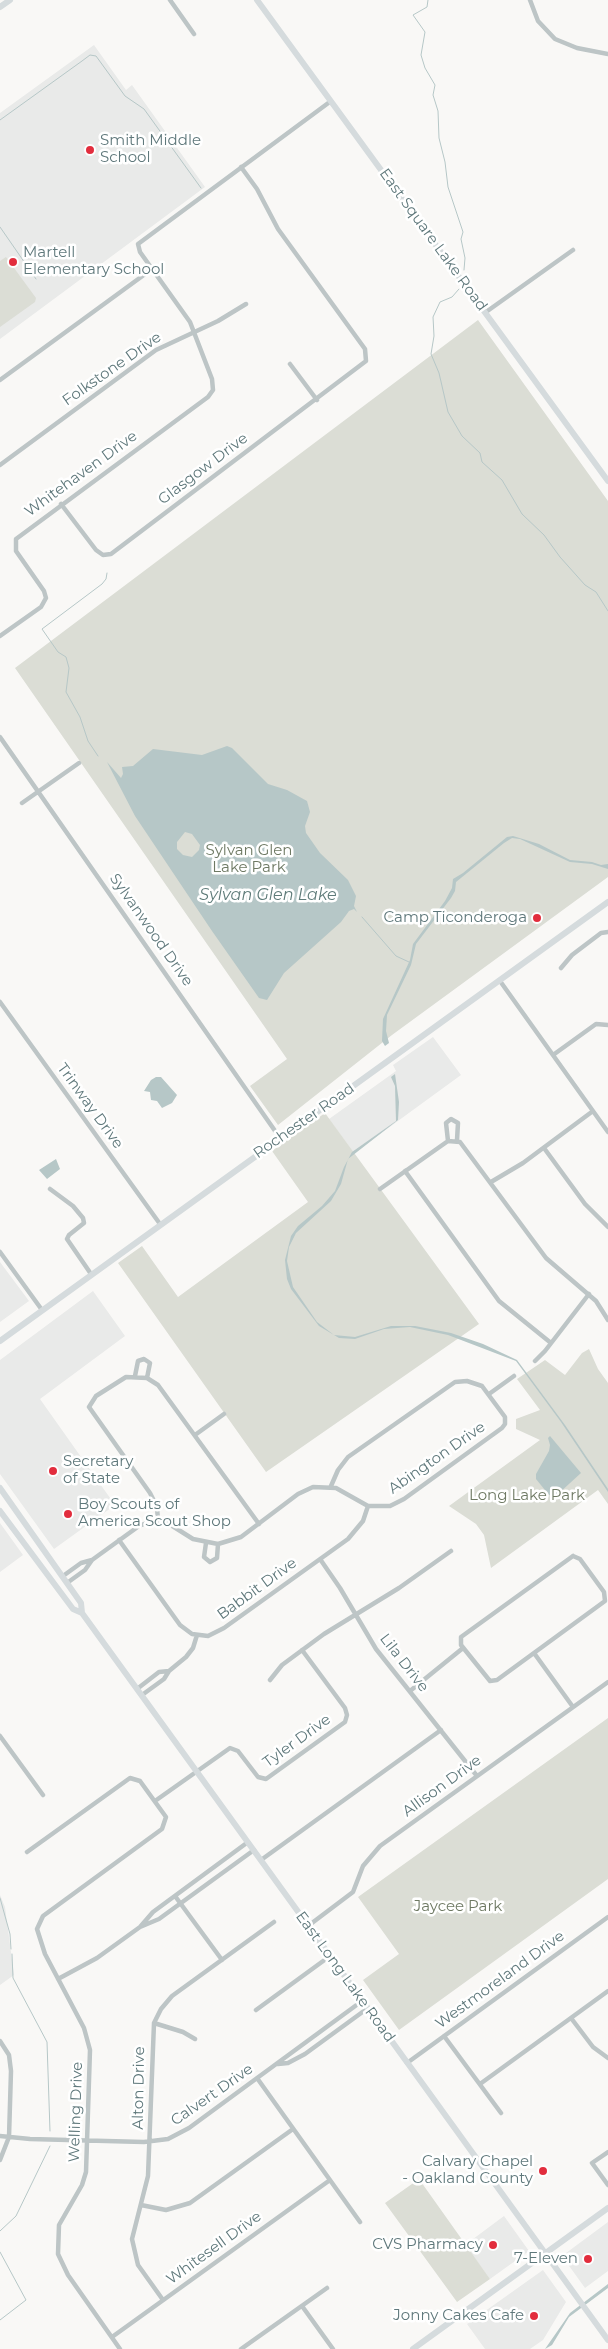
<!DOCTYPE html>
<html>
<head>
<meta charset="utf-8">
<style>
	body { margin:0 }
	canvas { display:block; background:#f9f8f6 }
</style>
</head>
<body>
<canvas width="608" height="2349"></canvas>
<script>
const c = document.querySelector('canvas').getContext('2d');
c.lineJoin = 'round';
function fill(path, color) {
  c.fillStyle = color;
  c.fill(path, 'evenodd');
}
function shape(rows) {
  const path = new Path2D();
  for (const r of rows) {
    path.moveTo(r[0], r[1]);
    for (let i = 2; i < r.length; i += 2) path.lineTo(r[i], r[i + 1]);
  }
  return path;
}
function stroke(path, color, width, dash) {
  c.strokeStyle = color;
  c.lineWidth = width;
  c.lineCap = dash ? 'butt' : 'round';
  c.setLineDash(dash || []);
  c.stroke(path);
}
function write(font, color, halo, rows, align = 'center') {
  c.font = font + ' Montserrat,sans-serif';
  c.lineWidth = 5;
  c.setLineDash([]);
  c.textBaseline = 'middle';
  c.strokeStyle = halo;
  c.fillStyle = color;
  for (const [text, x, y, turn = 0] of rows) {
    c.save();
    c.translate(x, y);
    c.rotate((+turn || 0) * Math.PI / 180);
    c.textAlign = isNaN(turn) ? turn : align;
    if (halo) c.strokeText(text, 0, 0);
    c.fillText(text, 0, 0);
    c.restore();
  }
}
const built = shape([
	[94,45,126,90,132,85,205,187,0,339,0,113],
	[433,1037,461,1075,354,1153,329,1119,396,1071,393,1065],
	[0,1262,29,1301,0,1322],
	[93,1291,125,1336,40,1399,115,1505,54,1549,0,1474,0,1360],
	[0,1523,23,1555,0,1572],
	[0,1895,5,1907,14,1975,0,1985],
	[504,2216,529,2251,490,2279,465,2245],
	[608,2222,608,2271,585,2288,562,2256],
	[543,2270,566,2302,543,2340,530,2349,485,2349,467,2324]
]);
const green = shape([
	[6,257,36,298,35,302,0,327,0,261],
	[478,320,608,501,608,877,392,1035,278,1125,250,1086,287,1059,15,668],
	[325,1113,479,1324,266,1472,118,1263,142,1246,178,1297,308,1202,272,1151],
	[589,1349,598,1369,608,1383,608,1504,598,1490,491,1568,484,1535,476,1524,449,1506,540,1440,516,1429,516,1419,540,1410,517,1379,545,1360,565,1375,582,1353],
	[608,1718,608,1879,399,2030,363,1980,399,1954,358,1897],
	[419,2179,490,2279,457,2302,385,2203]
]);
const water = shape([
	[227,746,232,748,268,784,287,790,307,801,310,812,305,826,306,833,320,853,348,880,356,896,354,906,357,912,354,909,349,911,341,922,284,973,267,1000,259,998,212,931,135,816,107,762,98,757,107,762,121,778,123,774,122,767,133,766,153,749,202,755],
	[185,832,192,834,200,845,199,850,192,857,183,855,177,849,177,842],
	[513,836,539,844,570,860,592,862,601,865,608,864,608,869,592,864,570,862,520,839,512,838,504,843,456,882,455,891,451,898,416,944,411,965,387,1015,386,1031,389,1043,385,1046,382,1041,383,1019,410,960,413,944,445,901,452,888,453,879,463,873,507,837],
	[395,1074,399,1102,398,1120,348,1159,341,1184,331,1201,296,1233,289,1247,287,1261,293,1287,317,1322,334,1335,355,1337,391,1326,415,1326,451,1333,483,1344,517,1360,565,1425,608,1489,608,1492,561,1422,516,1361,448,1335,410,1327,384,1329,355,1339,339,1338,319,1326,291,1289,287,1279,285,1260,291,1236,298,1226,322,1206,335,1191,344,1167,352,1152,396,1121,395,1086,391,1077],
	[156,1077,161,1077,177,1095,172,1103,162,1108,157,1101,151,1100,150,1092,144,1091,151,1080],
	[56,1159,60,1169,47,1179,39,1170],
	[550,1436,581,1473,558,1494,549,1495,536,1479,536,1474,549,1451,550,1445,548,1438],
	[608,2284,608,2288,569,2317,552,2345,545,2349,570,2313]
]);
const stream = shape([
	[428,0,427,7,413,15,425,32,421,55,425,68,435,85,433,95,438,111,439,138,445,162,448,187,463,232,461,239,465,258,464,270],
	[0,120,82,61,90,55,96,56,125,96,144,109,201,188],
	[0,227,36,279],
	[459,289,452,297,440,302,433,317,434,336,431,354,439,373,448,412,462,436,480,453,482,462,502,480,522,514,544,535,560,557,585,585,596,592,608,611],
	[98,756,88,741,80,717,66,692,69,668,66,657,58,652,42,629,102,584,106,579,107,573],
	[362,917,396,956,409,962],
	[0,1898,10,1934,11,1949],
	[12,1954,13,1978,47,2042,50,2131],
	[0,2231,16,2216,50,2146],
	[0,2252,26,2300,0,2320]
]);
const minor = shape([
	[170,0,194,34],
	[530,0,538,21,555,39,577,48,608,54],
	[486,312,573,250],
	[290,364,317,400],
	[0,380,152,269],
	[0,465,156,350,218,321,246,304],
	[61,504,96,550,103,555,111,554,366,361,365,349,278,229,257,189,241,167],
	[0,636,41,607,46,598,44,591,16,551,16,539,208,397,213,390,212,379,190,322,140,252,138,244,331,101],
	[0,737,280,1138],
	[22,803,79,763],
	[561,968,572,955,601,933,608,932],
	[500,981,608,1132],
	[0,1002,160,1224],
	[553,1055,596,1024,608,1025],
	[448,1141,446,1123,451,1119,458,1123,457,1140],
	[544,1148,585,1204,608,1227],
	[405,1171,499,1301,551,1343],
	[491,1182,523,1163,593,1111],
	[50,1189,73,1206,83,1218,84,1223,69,1235,67,1239,91,1274],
	[380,1189,448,1141,460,1142,546,1258,596,1301,608,1320],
	[0,1252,42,1310],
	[535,1361,545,1351,589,1294],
	[135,1376,138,1361,144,1359,150,1363,147,1378],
	[489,1394,514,1376],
	[195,1435,224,1414],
	[158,1521,157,1507,150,1493,89,1407,96,1396,126,1377,147,1378,158,1385,259,1524],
	[119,1540,180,1625,192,1634,208,1636,224,1628,348,1539,363,1521,368,1506],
	[206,1543,204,1557,210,1562,217,1558,218,1544],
	[573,1556,580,1559,604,1592,605,1601,497,1680,490,1681,461,1645,461,1637,573,1556],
	[320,1559,340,1588,376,1649,477,1776],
	[63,1576,81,1563,92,1560],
	[67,1583,85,1570,92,1560,139,1526,149,1522,166,1522,193,1539,218,1544,241,1537,298,1494,313,1487,336,1488,368,1506,390,1506,404,1499,502,1428,505,1424,505,1417,482,1386,467,1381,455,1382,348,1457,338,1470,331,1486],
	[534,1653,573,1707],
	[270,1680,282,1665,324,1634,399,1588,451,1551],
	[137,1689,159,1672,169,1671],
	[410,1691,463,1648],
	[142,1695,164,1679,169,1671,186,1657,193,1648,197,1635],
	[0,1736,43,1795],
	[155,1801,230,1748,238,1751,258,1777,266,1779,345,1722,347,1715,345,1708,302,1650],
	[27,1852,130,1778,140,1781,166,1817,162,1829,43,1916,37,1929,45,1954,84,2028,90,2050,86,2172,82,2185,59,2225,58,2254,68,2275,120,2349],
	[261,1860,441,1730],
	[175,1896,222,1960],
	[308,1926,353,1892,363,1866,380,1846,608,1682],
	[140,1927,159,1919,254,1850],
	[58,1979,97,1958,140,1927,153,1912,248,1842],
	[256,2010,330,1956],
	[571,2018,593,2047,608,2058],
	[154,2023,183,2032,195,2039],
	[444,2036,501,2113],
	[0,2041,9,2055,11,2071,9,2137,0,2160],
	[407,2063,608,1917],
	[278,2064,288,2063,305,2054,368,2008],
	[257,2078,360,2222],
	[480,2084,608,1991],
	[0,2136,30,2139,144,2142,168,2139,189,2128,362,2001],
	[608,2152,592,2163,608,2185],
	[141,2205,166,2210,190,2203,293,2129],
	[163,2300,138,2265,132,2239,148,2176,154,2023,161,2009,172,1996,274,1922],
	[302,2306,333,2349],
	[112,2337,330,2180],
	[241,2349,327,2288]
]);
const secondary = shape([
	[257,0,608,481],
	[0,7,10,0],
	[0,1341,608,902],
	[0,1488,81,1603,82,1613,608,2340],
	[0,1511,73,1609,82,1613],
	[413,2349,608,2208]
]);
const markers = [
	[90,150,5,"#e22d3d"],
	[13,262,5,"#e22d3d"],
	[537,918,5,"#e22d3d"],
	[53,1471,5,"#e22d3d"],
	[68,1514,5,"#e22d3d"],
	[543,2171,5,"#e22d3d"],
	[493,2245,5,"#e22d3d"],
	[588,2259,5,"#e22d3d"],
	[534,2316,5,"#e22d3d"]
];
const poiNames = [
	["Smith Middle",100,141,"left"],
	["School",100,158,"left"],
	["Martell",23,253,"left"],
	["Elementary School",23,270,"left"],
	["Camp Ticonderoga",527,918],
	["Secretary",63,1462,"left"],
	["of State",63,1479,"left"],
	["Boy Scouts of",78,1505,"left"],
	["America Scout Shop",78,1522,"left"],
	["Calvary Chapel",533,2162],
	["- Oakland County",533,2179],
	["CVS Pharmacy",483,2245],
	["7-Eleven",578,2259],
	["Jonny Cakes Cafe",524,2316]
];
const streetNames = [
	["East Square Lake Road",433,240,54],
	["Folkstone Drive",112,369,-35],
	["Glasgow Drive",203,469,-37],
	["Whitehaven Drive",81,474,-36],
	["Sylvanwood Drive",151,930,55],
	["Trinway Drive",90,1106,54],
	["Rochester Road",304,1121,-35],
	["Abington Drive",437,1458,-35],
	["Babbit Drive",257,1589,-36],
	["Lila Drive",404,1663,52],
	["Tyler Drive",297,1741,-36],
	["Allison Drive",442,1786,-36],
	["East Long Lake Road",345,1977,54],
	["Westmoreland Drive",500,1980,-36],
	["Alton Drive",139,2088,-89],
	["Calvert Drive",212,2095,-35],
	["Welling Drive",76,2112,-88],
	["Whitesell Drive",214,2248,-36]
];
const parkNames = [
	["Sylvan Glen",249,851],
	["Lake Park",249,868],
	["Long Lake Park",527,1496],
	["Jaycee Park",458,1907]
];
const waterNames = [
	["Sylvan Glen Lake",268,895]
];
fill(built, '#e9eae9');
fill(green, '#dbddd5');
fill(water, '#b6c7c7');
stroke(stream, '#b6c7c7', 1);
stroke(minor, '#bdc5c6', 4.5);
stroke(secondary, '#d5dbdd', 6);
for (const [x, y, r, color] of markers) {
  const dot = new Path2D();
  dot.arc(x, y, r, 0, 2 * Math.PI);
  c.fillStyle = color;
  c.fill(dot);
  stroke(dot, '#fff', 2);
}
write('15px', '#5f787b', '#fff', poiNames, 'right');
write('15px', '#5f787b', '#fff', streetNames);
write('15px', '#6e7963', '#fff', parkNames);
write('italic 16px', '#5e7b79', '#fff', waterNames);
</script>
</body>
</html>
